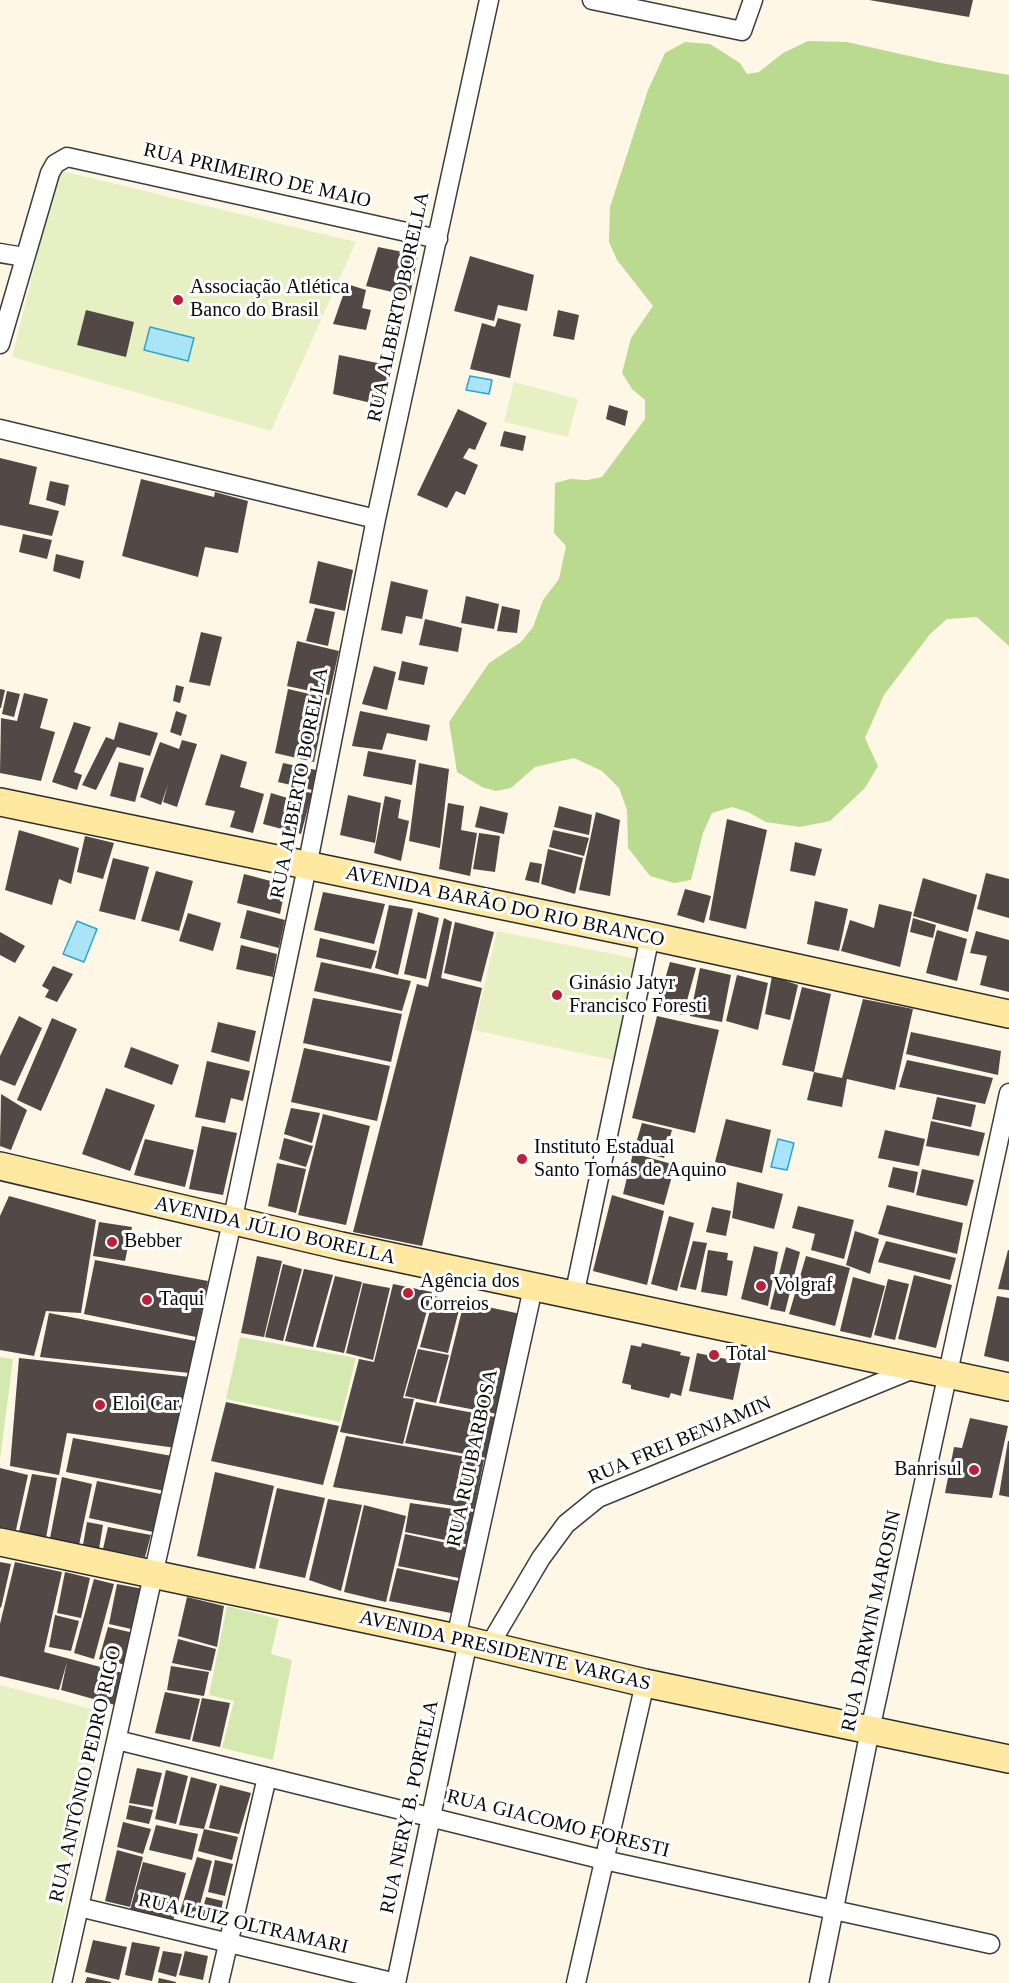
<!DOCTYPE html>
<html>
<head>
<meta charset="utf-8">
<style>
	body { margin:0 }
	canvas { display:block; background:#fff7e6 }
</style>
</head>
<body>
<canvas width="1009" height="1983"></canvas>
<script>
const c = document.querySelector('canvas').getContext('2d');
c.lineJoin = 'round';
function fill(path, color) {
  c.fillStyle = color;
  c.fill(path, 'evenodd');
}
function shape(rows) {
  const path = new Path2D();
  for (const r of rows) {
    path.moveTo(r[0], r[1]);
    for (let i = 2; i < r.length; i += 2) path.lineTo(r[i], r[i + 1]);
  }
  return path;
}
function stroke(path, color, width, dash) {
  c.strokeStyle = color;
  c.lineWidth = width;
  c.lineCap = dash ? 'butt' : 'round';
  c.setLineDash(dash || []);
  c.stroke(path);
}
function write(font, color, halo, rows, align = 'center') {
  c.font = font + ' "Times New Roman",serif';
  c.lineWidth = 6;
  c.setLineDash([]);
  c.textBaseline = 'middle';
  c.strokeStyle = halo;
  c.fillStyle = color;
  for (const [text, x, y, turn = 0] of rows) {
    c.save();
    c.translate(x, y);
    c.rotate((+turn || 0) * Math.PI / 180);
    c.textAlign = isNaN(turn) ? turn : align;
    if (halo) c.strokeText(text, 0, 0);
    c.fillText(text, 0, 0);
    c.restore();
  }
}
const green = shape([
	[240,1337,356,1358,340,1422,226,1399],
	[0,1357,13,1359,0,1460],
	[227,1606,279,1619,271,1654,292,1660,273,1760,222,1748,234,1701,209,1695]
]);
const forest = shape([
	[808,41,847,42,941,63,1009,75,1009,646,977,617,947,619,930,634,884,695,865,738,878,766,865,788,830,821,800,827,766,822,748,812,732,807,712,813,703,833,691,880,674,883,650,876,628,848,627,810,619,788,602,771,574,758,535,767,511,788,496,791,482,787,457,772,449,722,489,663,521,642,533,627,543,600,559,579,566,546,554,533,555,483,570,479,587,480,602,477,645,419,645,400,632,389,622,373,631,338,653,306,617,260,609,242,610,207,648,90,665,53,685,42,710,44,740,63,747,74,759,72,783,53]
]);
const pitch = shape([
	[58,170,356,242,271,431,12,357,39,249,34,247],
	[514,382,578,399,568,437,504,422],
	[497,931,639,959,617,1061,474,1030],
	[0,1685,107,1713,50,1983,0,1983]
]);
const water = shape([
	[150,327,194,338,188,361,144,350,150,327],
	[470,376,492,380,489,394,466,390,470,376],
	[77,921,97,929,84,962,63,954,77,921],
	[778,1139,794,1143,787,1170,771,1167,778,1139]
]);
const building = shape([
	[869,0,973,0,969,17],
	[378,247,418,255,410,296,366,286],
	[470,256,534,275,527,311,498,305,494,321,454,311],
	[347,284,366,290,362,308,371,310,366,330,333,324],
	[86,310,134,322,126,357,77,345],
	[558,310,579,315,574,340,553,336],
	[498,318,521,324,510,378,470,369,482,323,495,327],
	[339,355,392,366,384,406,333,394],
	[609,405,628,411,625,426,606,419],
	[458,409,487,423,475,450,469,448,463,458,478,465,465,495,456,491,447,508,417,495],
	[504,431,526,436,523,451,500,446],
	[0,458,37,467,29,504,59,511,52,536,0,525],
	[141,479,214,497,215,492,248,501,238,553,205,547,198,577,122,556],
	[50,481,69,485,65,506,46,500],
	[23,534,52,540,47,559,19,552],
	[56,554,84,561,80,579,53,571],
	[318,561,353,570,345,611,309,603],
	[391,581,428,590,422,619,406,616,402,634,381,630],
	[466,596,499,604,494,629,461,623],
	[502,606,520,610,517,633,497,631],
	[315,608,335,612,328,646,306,641],
	[425,619,462,628,458,652,419,645],
	[201,632,222,637,210,686,189,682],
	[297,641,339,651,329,695,287,686],
	[402,661,428,667,424,685,398,680],
	[374,666,396,672,387,710,362,704],
	[176,685,184,687,180,703,173,701],
	[0,689,5,690,1,708,0,708],
	[288,689,327,698,314,762,275,753],
	[7,691,20,694,14,717,2,714],
	[24,693,48,699,40,728,55,732,41,781,0,773,1,718,17,721],
	[176,711,187,715,181,736,170,732],
	[360,711,430,725,427,741,387,733,382,750,352,746],
	[74,722,91,727,74,772,82,775,77,790,52,782],
	[119,722,158,733,150,756,117,747,96,790,82,785,106,737,114,740],
	[182,740,197,744,177,807,163,802,168,784,161,805,140,797,160,742,179,749],
	[368,751,416,760,412,785,363,776],
	[221,754,247,762,240,787,264,794,253,833,230,827,235,811,205,805],
	[119,762,144,768,135,802,110,796],
	[283,763,316,770,312,790,278,782],
	[419,763,449,769,440,848,409,841],
	[296,790,312,793,301,834,263,824,271,793,294,800],
	[348,795,381,803,375,843,340,835],
	[385,796,401,800,398,818,409,821,401,861,374,853],
	[448,803,464,806,461,830,477,833,470,876,439,869],
	[480,806,508,813,504,834,475,827],
	[559,806,592,815,589,835,554,827],
	[596,812,620,820,610,896,579,890],
	[727,819,767,830,746,929,709,920],
	[19,830,79,848,71,884,59,879,52,905,5,890],
	[553,830,589,838,584,856,549,847],
	[479,833,500,836,495,872,473,869],
	[85,836,114,843,103,879,77,872],
	[795,842,822,849,815,876,790,871],
	[548,849,583,858,575,894,541,884],
	[113,858,149,867,135,920,99,911],
	[530,862,542,864,539,883,525,880],
	[156,871,193,881,179,931,141,921],
	[986,873,1009,879,1009,918,977,909],
	[244,874,286,885,280,914,237,903],
	[923,878,977,895,968,932,913,916],
	[685,889,711,896,704,923,677,915],
	[323,892,385,904,374,944,314,930],
	[815,901,848,909,839,951,807,944],
	[879,904,912,912,900,967,841,951,850,920,874,928],
	[389,905,413,909,398,975,375,968],
	[247,910,285,920,279,948,240,938],
	[418,912,439,918,426,979,404,974],
	[188,913,221,923,213,951,179,941],
	[444,918,452,922,441,978,482,988,422,1246,353,1232,417,984,428,987],
	[913,918,936,925,933,938,910,932],
	[455,922,494,932,481,982,444,973],
	[937,930,967,939,957,981,926,973],
	[976,931,1009,940,1009,992,980,985,987,956,970,953],
	[0,932,25,946,15,963,0,955],
	[320,938,377,951,371,969,316,957],
	[241,945,277,954,273,977,236,969],
	[321,962,411,981,402,1011,314,991],
	[670,962,696,968,683,1015,656,1010],
	[53,966,73,974,57,1002,45,997,49,990,42,986],
	[700,968,731,975,722,1022,690,1016],
	[737,975,768,983,758,1030,726,1021],
	[772,976,798,985,790,1020,765,1014],
	[802,987,831,994,814,1072,842,1078,863,999,913,1009,895,1090,847,1079,842,1107,807,1100,814,1072,782,1065],
	[313,998,402,1014,391,1062,303,1043],
	[19,1016,42,1028,15,1086,0,1080,0,1056],
	[657,1016,719,1030,695,1133,632,1118],
	[52,1018,77,1029,41,1111,17,1100],
	[218,1022,256,1031,249,1062,211,1052],
	[911,1032,1001,1051,998,1075,906,1054],
	[131,1047,179,1065,172,1085,124,1067],
	[304,1048,390,1066,377,1121,291,1102],
	[907,1060,993,1078,985,1104,899,1087],
	[207,1061,250,1071,243,1101,231,1098,225,1123,195,1117],
	[106,1088,155,1105,130,1171,82,1154],
	[1,1094,27,1110,11,1150,0,1146],
	[937,1097,976,1105,971,1127,932,1119],
	[291,1108,320,1113,312,1143,284,1134],
	[323,1114,370,1126,346,1225,298,1215],
	[726,1119,771,1130,762,1173,715,1162],
	[931,1121,985,1133,979,1156,926,1146],
	[642,1123,672,1130,664,1158,634,1150],
	[202,1126,237,1133,223,1195,189,1189],
	[885,1130,925,1139,919,1166,878,1158],
	[284,1138,313,1146,306,1167,279,1159],
	[145,1139,194,1150,185,1187,134,1175],
	[633,1153,675,1165,664,1205,623,1194],
	[277,1163,306,1169,296,1213,268,1206],
	[893,1167,918,1172,914,1193,888,1187],
	[922,1169,974,1180,967,1206,916,1195],
	[737,1182,783,1194,774,1229,732,1218],
	[612,1195,664,1211,647,1285,593,1271],
	[9,1196,96,1220,81,1313,46,1311,34,1356,0,1350,0,1216],
	[887,1205,963,1223,957,1254,878,1234],
	[798,1206,854,1220,844,1259,811,1250,815,1234,792,1228],
	[712,1207,731,1211,726,1236,706,1232],
	[669,1216,694,1223,677,1291,651,1284],
	[99,1222,132,1227,125,1261,93,1256],
	[855,1231,879,1239,870,1274,846,1265],
	[693,1241,707,1243,696,1290,680,1287],
	[886,1241,956,1258,950,1280,878,1262],
	[754,1246,778,1252,768,1306,741,1299],
	[786,1247,800,1252,785,1312,770,1309],
	[708,1250,728,1253,727,1260,733,1261,727,1296,701,1292],
	[1008,1250,1009,1250,1009,1290,998,1289],
	[257,1256,282,1261,264,1337,241,1333],
	[806,1256,850,1268,835,1326,789,1314],
	[95,1260,208,1281,196,1337,84,1314],
	[283,1264,302,1269,283,1341,265,1337],
	[304,1269,333,1275,313,1347,285,1341],
	[914,1275,952,1285,936,1348,898,1339],
	[335,1276,362,1282,344,1353,316,1347],
	[853,1277,885,1286,871,1338,840,1331],
	[888,1279,909,1284,895,1340,874,1335],
	[363,1283,390,1288,373,1360,346,1353],
	[393,1284,432,1292,403,1398,414,1399,403,1444,340,1432,359,1359,374,1362],
	[434,1296,461,1302,448,1353,420,1347],
	[997,1296,1009,1298,1009,1362,984,1356],
	[464,1302,521,1314,497,1414,439,1403],
	[49,1313,196,1341,189,1373,40,1357],
	[642,1343,681,1352,680,1355,690,1357,681,1396,671,1393,669,1398,631,1389,631,1385,622,1383,631,1345,641,1347],
	[418,1349,449,1355,436,1403,405,1396],
	[697,1353,741,1362,733,1400,689,1391],
	[19,1358,190,1377,176,1448,67,1433,59,1475,10,1466],
	[226,1402,339,1426,323,1485,211,1461],
	[416,1402,495,1417,487,1458,405,1443],
	[970,1418,1008,1426,992,1498,945,1493,954,1447,962,1448],
	[346,1436,484,1460,474,1509,333,1487],
	[73,1438,172,1456,165,1491,66,1472],
	[1008,1441,1009,1441,1009,1497,999,1495],
	[0,1468,28,1475,16,1530,0,1527],
	[215,1472,274,1486,255,1569,197,1556],
	[32,1474,57,1478,46,1538,19,1532],
	[62,1477,92,1484,79,1545,50,1538],
	[97,1481,161,1494,153,1532,89,1518],
	[277,1488,325,1498,305,1578,259,1568],
	[328,1499,362,1505,341,1591,309,1580],
	[410,1503,474,1512,470,1545,405,1532],
	[364,1505,406,1516,386,1602,344,1592],
	[87,1522,103,1525,99,1549,83,1545],
	[108,1527,151,1535,145,1557,103,1549],
	[405,1534,470,1548,464,1579,398,1566],
	[0,1562,11,1564,1,1608,0,1607],
	[15,1562,62,1572,44,1652,123,1673,115,1705,61,1690,67,1662,59,1690,0,1676,0,1624],
	[397,1568,463,1582,456,1614,389,1601],
	[65,1572,90,1578,81,1618,57,1613],
	[94,1579,114,1584,94,1659,74,1653],
	[117,1584,149,1590,140,1631,109,1624],
	[187,1597,224,1606,217,1647,178,1636],
	[55,1615,79,1621,71,1651,49,1647],
	[108,1627,138,1634,131,1666,99,1659],
	[178,1639,216,1649,211,1671,172,1663],
	[171,1666,209,1672,204,1696,167,1690],
	[165,1692,200,1699,190,1740,155,1733],
	[202,1698,230,1703,220,1747,192,1741],
	[137,1768,162,1773,153,1807,129,1803],
	[166,1770,188,1776,176,1824,155,1819],
	[191,1777,217,1784,204,1829,179,1825],
	[220,1785,251,1793,239,1834,209,1828],
	[129,1805,153,1810,149,1824,126,1819],
	[123,1822,151,1829,143,1854,117,1847],
	[156,1825,198,1834,192,1860,149,1850],
	[204,1829,238,1837,232,1860,198,1851],
	[117,1850,143,1857,130,1907,105,1901],
	[197,1857,212,1861,196,1919,179,1915],
	[215,1860,233,1864,225,1896,208,1892],
	[143,1862,186,1873,173,1921,130,1910],
	[206,1897,223,1901,218,1925,200,1920],
	[93,1940,127,1947,119,1980,85,1972],
	[132,1942,160,1947,152,1981,125,1975],
	[163,1951,182,1954,176,1977,158,1972],
	[185,1951,208,1956,203,1980,179,1975],
	[87,1977,111,1982,111,1983,85,1983],
	[159,1978,176,1982,176,1983,158,1983]
]);
const street = shape([
	[592,0,742,31,753,0],
	[0,253,24,257],
	[0,344,50,173,55,164,67,157,438,239],
	[0,429,376,519],
	[574,1296,650,936],
	[456,1638,533,1288],
	[489,1646,541,1558,566,1524,598,1498,916,1368],
	[117,1740,604,1860,990,1944],
	[79,1907,396,1983,468,1641],
	[62,1983,232,1222,307,867,376,519,489,0],
	[219,1983,267,1777],
	[576,1983,645,1683],
	[819,1983,870,1730,1009,1093]
]);
const secondary = shape([
	[0,802,650,936,1009,1014],
	[0,1166,341,1246,1009,1387],
	[0,1542,456,1638,645,1683,1009,1759]
]);
const markers = [
	[178,300,6,"#bc1f39"],
	[557,995,6,"#bc1f39"],
	[522,1159,6,"#bc1f39"],
	[112,1242,6,"#bc1f39"],
	[761,1286,6,"#bc1f39"],
	[408,1293,6,"#bc1f39"],
	[147,1300,6,"#bc1f39"],
	[714,1355,6,"#bc1f39"],
	[100,1405,6,"#bc1f39"],
	[974,1470,6,"#bc1f39"]
];
const streetNames = [
	["RUA PRIMEIRO DE MAIO",257,176,13],
	["RUA ALBERTO BORELLA",399,307,-78],
	["RUA ALBERTO BORELLA",300,783,-79],
	["AVENIDA BARÃO DO RIO BRANCO",505,907,12],
	["AVENIDA JÚLIO BORELLA",275,1231,13],
	["RUA FREI BENJAMIN",680,1441,-23],
	["RUA RUI BARBOSA",473,1458,-78],
	["RUA DARWIN MAROSIN",872,1621,-78],
	["AVENIDA PRESIDENTE VARGAS",505,1651,13],
	["RUA ANTÔNIO PEDRO RIGO",86,1774,-77],
	["RUA NERY B. PORTELA",410,1807,-78],
	["RUA GIACOMO FORESTI",558,1824,14],
	["RUA LUIZ OLTRAMARI",243,1924,13]
];
const poiNames = [
	["Associação Atlética",190,288],
	["Banco do Brasil",190,311],
	["Ginásio Jatyr",569,984],
	["Francisco Foresti",569,1007],
	["Instituto Estadual",534,1148],
	["Santo Tomás de Aquino",534,1171],
	["Bebber",124,1242],
	["Agência dos",420,1282],
	["Correios",420,1305],
	["Volgraf",773,1286],
	["Taqui",159,1300],
	["Total",726,1355],
	["Eloi Car",112,1405],
	["Banrisul",962,1470,"right"]
];
fill(green, '#d4e9b0');
fill(forest, '#badb8f');
fill(pitch, '#e6f0c2');
fill(water, '#a9e4f8');
stroke(water, '#2ea3d1', 1.5);
fill(building, '#524946');
stroke(street, '#3d3d3d', 21);
stroke(secondary, '#2c2c2c', 30);
stroke(street, '#fff', 18);
stroke(secondary, '#ffe9a1', 27);
for (const [x, y, r, color] of markers) {
  const dot = new Path2D();
  dot.arc(x, y, r, 0, 2 * Math.PI);
  c.fillStyle = color;
  c.fill(dot);
  stroke(dot, '#fff', 2);
}
write('20px', '#0a0a0a', '#fff', streetNames);
write('20px', '#0a0a0a', '#fff', poiNames, 'left');
</script>
</body>
</html>
